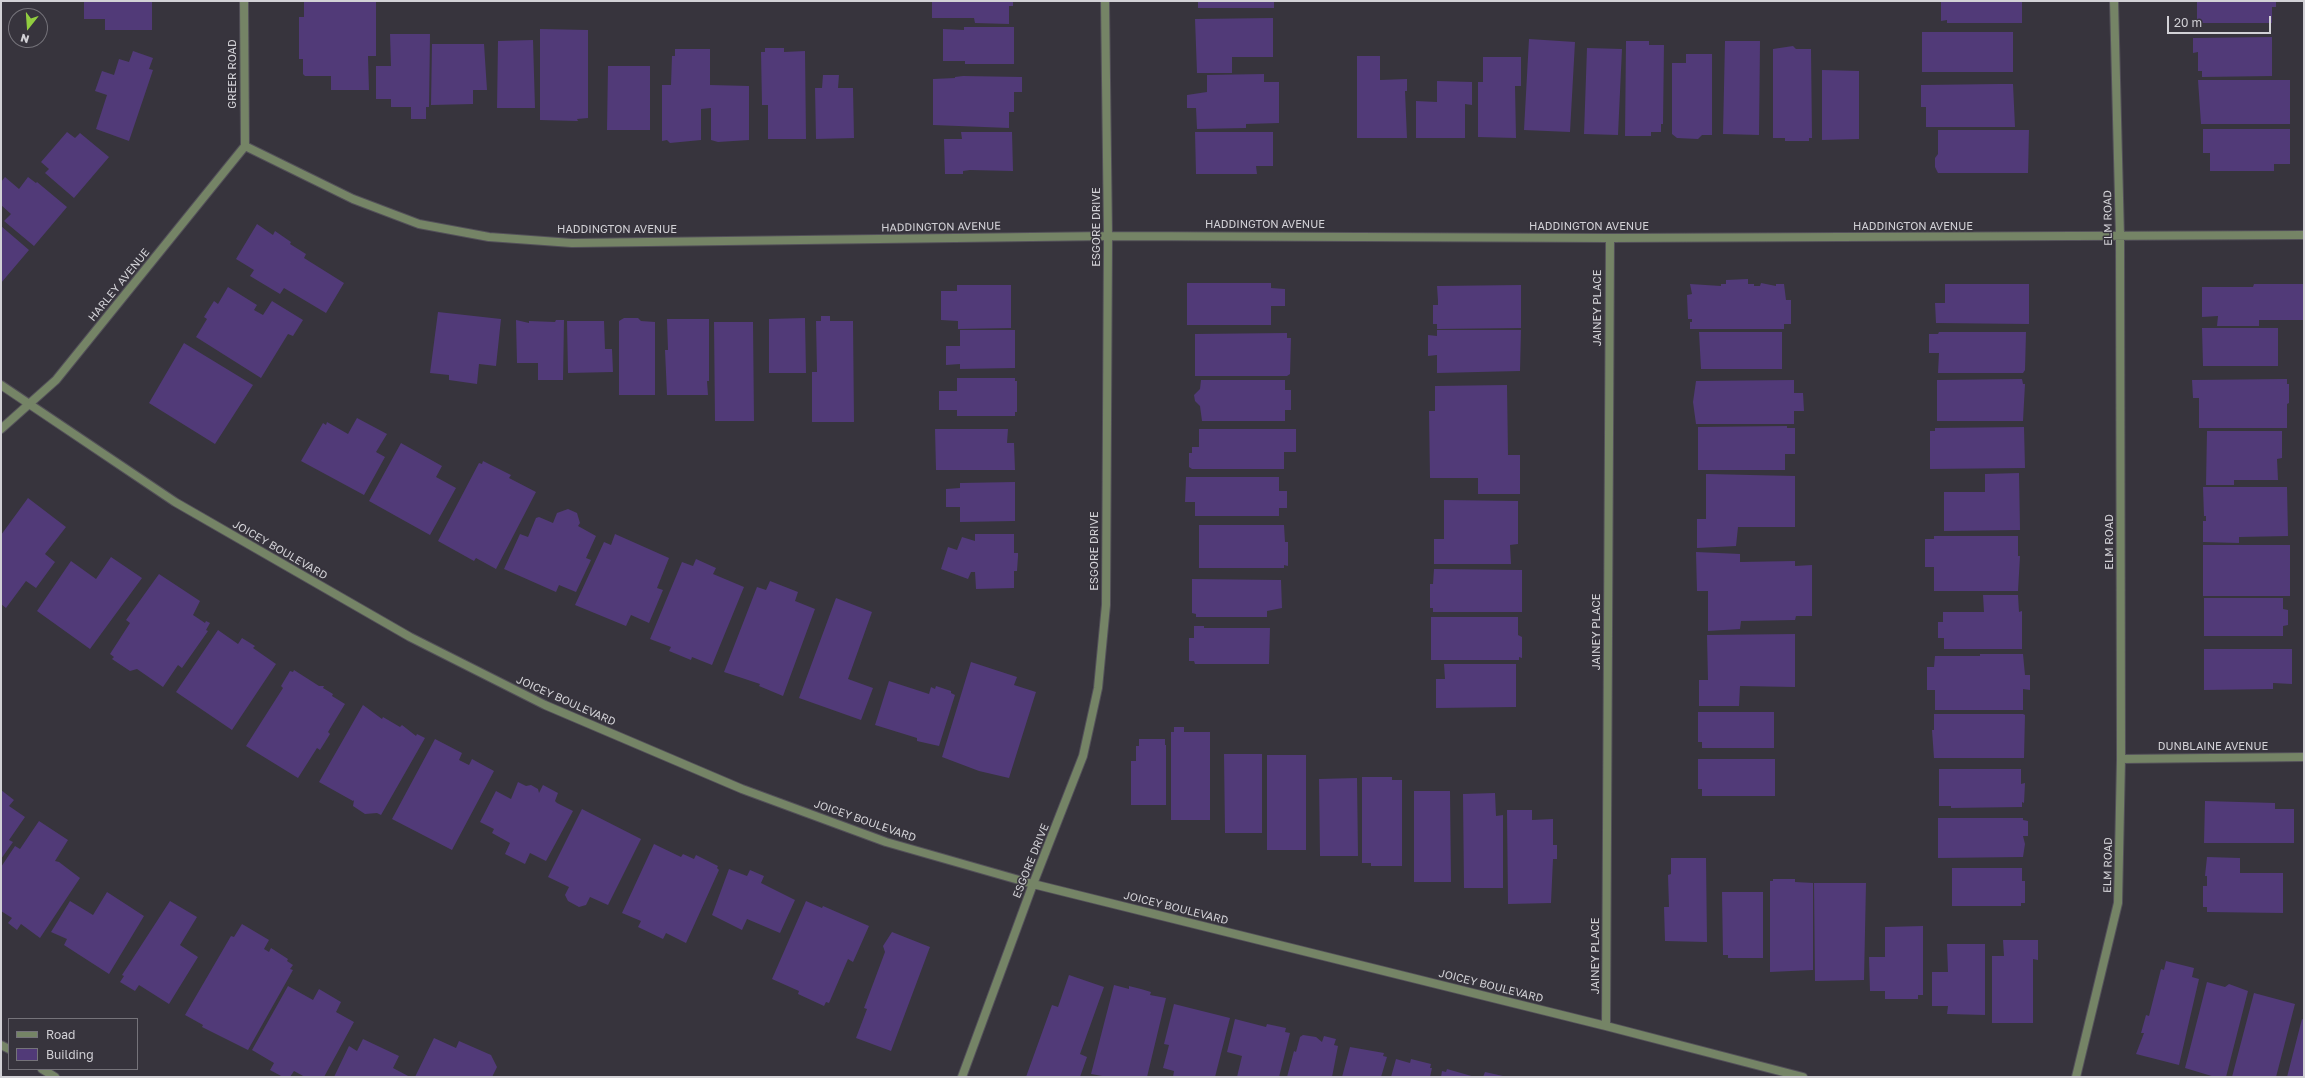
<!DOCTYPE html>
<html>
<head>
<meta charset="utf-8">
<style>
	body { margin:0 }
	#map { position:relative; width:2305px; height:1078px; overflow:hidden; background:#37343d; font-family:"Golos Text",sans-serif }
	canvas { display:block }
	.frame { position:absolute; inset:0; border:2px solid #d2d1d6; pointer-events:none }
	.legend { position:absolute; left:8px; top:1018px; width:130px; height:52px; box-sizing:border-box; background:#37343d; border:1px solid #75737a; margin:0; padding:5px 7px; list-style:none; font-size:12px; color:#d2d1d6 }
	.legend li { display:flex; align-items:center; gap:8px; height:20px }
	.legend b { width:20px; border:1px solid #75737a }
	.north { position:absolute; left:8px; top:8px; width:40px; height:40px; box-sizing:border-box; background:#37343d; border:1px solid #75737a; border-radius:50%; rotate:197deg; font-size:11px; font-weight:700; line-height:16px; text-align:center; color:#d2d1d6 }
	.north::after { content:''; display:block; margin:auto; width:14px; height:18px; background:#91cd40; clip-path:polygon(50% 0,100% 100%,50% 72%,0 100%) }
	.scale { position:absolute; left:2167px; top:16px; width:104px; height:18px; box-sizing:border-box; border:2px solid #d2d1d6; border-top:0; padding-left:5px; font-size:12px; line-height:14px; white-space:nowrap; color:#d2d1d6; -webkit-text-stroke:3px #37343d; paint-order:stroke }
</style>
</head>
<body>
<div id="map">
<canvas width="2305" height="1078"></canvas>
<div class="frame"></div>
<ul class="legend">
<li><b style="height:5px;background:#758466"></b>Road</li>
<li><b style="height:11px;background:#513a78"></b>Building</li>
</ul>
<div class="north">N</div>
<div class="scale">20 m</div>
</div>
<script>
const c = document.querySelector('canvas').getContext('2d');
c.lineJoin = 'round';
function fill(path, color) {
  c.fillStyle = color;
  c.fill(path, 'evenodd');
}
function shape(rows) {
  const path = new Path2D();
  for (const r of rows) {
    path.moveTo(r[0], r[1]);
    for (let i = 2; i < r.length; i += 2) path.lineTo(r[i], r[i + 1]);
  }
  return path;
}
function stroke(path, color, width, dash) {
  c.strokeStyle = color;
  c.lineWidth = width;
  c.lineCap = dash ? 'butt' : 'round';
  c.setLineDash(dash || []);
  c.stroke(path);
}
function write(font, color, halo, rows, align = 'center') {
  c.font = font + ' "Golos Text",sans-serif';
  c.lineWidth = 3;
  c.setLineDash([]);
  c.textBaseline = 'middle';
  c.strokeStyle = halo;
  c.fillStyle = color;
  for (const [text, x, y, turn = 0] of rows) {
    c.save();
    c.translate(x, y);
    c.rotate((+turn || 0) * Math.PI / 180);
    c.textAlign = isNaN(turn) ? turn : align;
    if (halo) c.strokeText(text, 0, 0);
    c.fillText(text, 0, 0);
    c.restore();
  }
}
const building = shape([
	[84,1,152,1,152,30,105,30,105,19,84,19],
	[304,1,376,1,376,56,368,56,369,90,331,90,331,76,305,76,303,74,303,59,299,59,299,17,304,17],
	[932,1,1013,1,1013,6,1009,6,1009,24,975,23,974,18,932,18],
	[1198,1,1274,1,1274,8,1198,8],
	[1941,1,2022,1,2022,23,1947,23,1947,20,1941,21],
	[2197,1,2276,1,2276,7,2272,7,2272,23,2202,23,2202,20,2197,21],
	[1273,18,1273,57,1232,57,1232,73,1197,73,1195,19],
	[964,27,1014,27,1014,64,965,64,965,61,943,61,943,29,964,30],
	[540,29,588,30,588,118,577,119,578,121,540,120],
	[1922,32,2013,32,2013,72,1922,72],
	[390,34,430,34,429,107,426,107,426,119,411,119,411,107,391,107,391,99,376,99,376,66,391,66],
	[2272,37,2272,76,2202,77,2202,71,2198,71,2198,52,2193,53,2193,38],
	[1529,39,1575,42,1570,132,1524,130],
	[533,40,535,108,497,108,498,41],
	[1626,41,1649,41,1649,45,1664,45,1663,124,1661,124,1661,132,1651,132,1651,136,1625,136],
	[1725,41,1760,41,1759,135,1723,134],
	[432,44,484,44,487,90,473,90,473,104,431,105],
	[1793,46,1796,49,1811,49,1812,138,1809,138,1809,141,1785,141,1785,138,1773,138,1773,49],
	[765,48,784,48,784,52,805,51,806,139,768,139,768,105,762,105,761,52,765,52],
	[1587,48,1622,49,1618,135,1584,134],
	[675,49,710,49,710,85,749,86,749,140,718,142,711,140,711,108,701,109,701,140,670,143,667,140,662,141,662,85,671,85,672,56,675,56],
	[133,51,153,58,149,69,153,70,129,141,96,129,107,95,95,91,102,71,114,75,119,59,129,62],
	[1686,54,1712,54,1712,135,1702,135,1698,139,1677,138,1672,134,1672,63,1686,63],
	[1357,56,1380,56,1380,80,1407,79,1407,91,1405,91,1407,138,1357,138],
	[1483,57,1521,57,1521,86,1515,86,1516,138,1478,137,1478,82,1483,82],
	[608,66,650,66,650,130,607,130],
	[1822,70,1859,71,1859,139,1822,140],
	[1264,74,1264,82,1279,82,1279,123,1246,124,1246,128,1197,129,1196,108,1187,108,1187,95,1207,92,1207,75],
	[823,75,839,75,838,88,853,88,854,138,816,139,815,88,822,88],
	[963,76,1022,77,1022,92,1014,92,1014,112,1009,112,1009,128,933,125,933,79,955,78,955,77],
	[2198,80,2290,80,2290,124,2201,124],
	[1437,81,1472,82,1472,105,1465,104,1465,138,1416,138,1416,101,1437,102],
	[2000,84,2013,84,2015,127,1926,127,1926,107,1921,107,1921,85],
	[2203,129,2290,129,2290,164,2274,164,2274,171,2210,171,2210,153,2203,153],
	[1938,130,2029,130,2028,173,1938,173,1935,167,1935,158,1938,154],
	[67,132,75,138,80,133,109,157,74,198,45,173,49,169,41,162],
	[961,132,1012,132,1013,171,970,170,963,171,963,174,945,174,944,139,962,139],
	[1195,132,1273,132,1273,166,1256,166,1257,174,1196,174],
	[5,177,19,189,28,177,36,183,37,182,67,207,34,246,4,221,11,214,1,205,1,182],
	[257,224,273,235,275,231,291,242,290,244,306,254,304,258,344,283,326,313,284,288,280,294,250,276,254,270,236,259],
	[1,226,29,250,1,283],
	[1748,279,1748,284,1754,284,1754,286,1760,286,1761,283,1776,286,1776,284,1784,284,1786,300,1791,300,1791,324,1784,324,1784,329,1690,329,1690,322,1692,322,1692,319,1688,319,1687,295,1692,294,1690,284,1721,286,1721,284,1726,284,1726,280],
	[1187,283,1271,283,1271,288,1285,289,1285,306,1271,306,1271,325,1187,325],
	[1945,284,2029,284,2029,324,1936,323,1935,303,1945,303],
	[2254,284,2304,284,2304,320,2259,320,2259,326,2217,326,2218,316,2202,317,2202,287,2253,287],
	[957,285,1011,285,1011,328,958,329,958,321,941,320,941,291,957,291],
	[1521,285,1521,328,1437,329,1437,324,1433,324,1433,305,1438,305,1438,301,1437,286],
	[228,287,257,305,254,310,263,315,272,301,303,320,293,336,288,334,261,378,196,337,207,319,204,317,214,301,218,304],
	[438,312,501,319,496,366,479,364,477,384,449,380,449,375,430,373],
	[821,316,830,316,830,321,853,321,854,422,812,422,812,372,817,372,816,321,821,321],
	[624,318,638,318,641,321,655,322,655,395,619,395,619,321],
	[805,318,806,373,769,373,769,319],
	[667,319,709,319,709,381,707,381,708,395,667,395,665,350,668,350],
	[516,320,529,323,529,321,555,322,556,320,564,320,563,380,538,380,538,363,517,363],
	[567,321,604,321,605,349,612,349,613,372,568,373],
	[714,322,753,322,754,421,715,421],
	[2202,328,2278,328,2278,366,2203,366],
	[960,330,1015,330,1015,368,960,369,960,364,946,365,946,346,960,346],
	[1437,330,1521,330,1520,371,1437,373,1437,355,1428,356,1428,335,1437,336],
	[1699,332,1782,332,1782,369,1701,369],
	[1939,332,2026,332,2025,370,2023,373,1938,373,1939,353,1929,353,1929,334,1938,334],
	[1287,333,1287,338,1291,338,1290,374,1287,376,1195,376,1195,334],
	[184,343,253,385,215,444,149,403],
	[957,378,1015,378,1015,381,1017,381,1017,412,1015,412,1015,416,957,416,957,410,939,410,939,391,957,391],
	[2022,379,2023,384,2025,384,2023,421,1937,421,1937,380],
	[2287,379,2287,384,2289,384,2289,403,2287,404,2287,428,2199,428,2199,398,2193,398,2192,380],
	[1201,380,1285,380,1285,390,1291,390,1291,410,1285,410,1285,421,1202,421,1200,406,1195,401,1194,395,1200,389],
	[1794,380,1794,393,1803,393,1804,411,1794,411,1794,424,1696,424,1693,402,1696,381],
	[1507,385,1508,455,1520,455,1520,494,1478,494,1478,478,1430,478,1429,411,1435,411,1435,386],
	[357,418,387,434,376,452,385,457,364,495,301,461,323,423,326,425,327,422,348,434],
	[1787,426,1787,428,1795,428,1795,454,1785,454,1785,470,1698,470,1698,427],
	[2024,427,2025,468,1930,469,1930,431,1935,431,1935,428],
	[935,429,1008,429,1007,443,1014,443,1015,470,936,470],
	[1199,429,1296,429,1296,452,1284,452,1284,469,1192,469,1189,467,1189,453,1192,453,1192,447,1199,447],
	[2207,431,2282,431,2282,458,2277,459,2278,480,2234,480,2234,485,2206,485],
	[401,443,442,466,436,477,456,488,430,535,369,501],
	[483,461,511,475,509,478,536,492,496,569,476,558,474,561,438,541,479,463,482,464],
	[2019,473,2020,530,1944,531,1944,492,1985,492,1985,474],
	[1706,474,1795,476,1795,527,1738,527,1736,546,1697,548,1697,519,1706,519],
	[1186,477,1279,477,1279,491,1287,491,1287,508,1279,508,1279,516,1195,516,1195,502,1185,502],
	[1015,482,1015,521,960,522,960,507,946,507,946,489,960,488,960,483],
	[2203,487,2287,487,2288,536,2239,537,2239,543,2203,542,2203,521,2206,521,2206,516,2204,516],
	[28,498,66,527,45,554,55,562,36,588,26,581,6,608,1,604,1,535],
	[1444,500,1518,501,1518,544,1510,545,1511,564,1434,564,1434,539,1444,539],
	[568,509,577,513,580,523,578,526,596,536,586,558,591,560,576,592,559,585,556,592,504,569,520,534,528,537,536,518,539,517,553,523,557,513],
	[1199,525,1284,525,1285,542,1288,542,1288,566,1284,565,1284,568,1199,568],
	[615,534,669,558,657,588,663,590,649,623,631,615,626,626,575,605,604,542,611,545],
	[975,534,1014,534,1014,553,1018,553,1018,556,1017,571,1014,571,1014,588,976,589,975,572,971,572,968,579,941,569,948,547,957,550,962,537,975,541],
	[1934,536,2018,536,2018,556,2020,556,2018,591,1934,591,1934,567,1925,567,1925,539,1934,539],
	[2203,545,2290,545,2290,596,2203,596],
	[1696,552,1740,554,1740,562,1795,561,1795,566,1812,565,1812,616,1796,616,1795,620,1741,621,1740,629,1708,631,1708,591,1697,591],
	[111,557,142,578,90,649,37,611,71,561,96,579],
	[696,559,716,568,713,574,744,587,712,665,692,657,691,660,669,651,671,647,650,639,682,562,693,566],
	[1434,569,1522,570,1522,612,1433,612,1433,608,1430,608,1430,584,1433,584],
	[159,574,200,601,193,615,205,623,206,621,210,623,206,630,208,631,182,668,178,665,163,687,137,669,130,671,112,659,114,657,110,654,130,623,126,620],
	[1192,579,1281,580,1282,608,1267,611,1267,617,1196,617,1196,614,1192,613],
	[770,581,798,592,795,601,815,609,783,696,759,686,760,684,724,672,757,587,766,590],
	[1983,595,2018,595,2019,612,2022,611,2022,649,1944,649,1944,638,1938,638,1938,622,1943,622,1943,612,1984,612],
	[836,598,872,612,848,679,873,688,861,720,799,698],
	[2204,598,2283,598,2283,609,2288,610,2288,625,2283,626,2283,636,2204,636],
	[1431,617,1518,617,1518,635,1522,637,1522,658,1519,657,1519,660,1431,660],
	[1194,626,1204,626,1204,628,1270,628,1269,664,1195,664,1194,661,1189,661,1189,638,1194,638],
	[218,630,238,644,242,638,255,646,253,648,276,664,232,730,176,692],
	[1795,634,1795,687,1740,686,1739,706,1699,706,1699,680,1708,680,1707,635],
	[2204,649,2292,649,2292,684,2273,683,2273,689,2204,690],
	[1980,654,2023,654,2025,675,2030,675,2030,690,2023,689,2023,710,1935,710,1935,690,1927,690,1927,667,1934,667,1935,656,1980,656],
	[971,662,1017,677,1014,685,1036,692,1009,778,979,771,942,757],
	[1444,664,1516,664,1516,707,1436,708,1436,679,1445,679],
	[294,670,319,686,324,686,323,688,333,694,332,696,345,704,328,732,330,734,320,750,317,748,298,778,246,746,283,688,281,686,290,671,293,672],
	[889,681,929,694,931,687,935,689,936,686,951,691,951,693,955,695,939,746,917,741,917,738,875,725],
	[363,705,382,719,383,717,400,727,402,725,416,736,417,734,425,738,381,815,377,813,365,814,353,806,354,800,353,801,319,782],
	[1698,712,1774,712,1774,748,1702,748,1702,742,1698,742],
	[1934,714,2023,714,2025,715,2024,758,1934,758,1932,730,1934,730],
	[1174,727,1184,727,1184,732,1210,732,1210,820,1171,820,1171,732,1174,732],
	[435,739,462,753,459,760,469,765,472,759,494,771,452,850,392,819],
	[1139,739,1165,739,1165,745,1166,745,1166,805,1131,805,1131,761,1136,761,1136,746,1139,746],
	[1224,754,1262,754,1262,833,1225,833],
	[1267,755,1306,755,1306,850,1267,850],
	[1698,759,1775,759,1775,796,1702,796,1702,789,1698,789],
	[1939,769,2021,769,2021,784,2025,783,2024,803,2022,802,2022,807,1951,808,1951,806,1939,806],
	[1362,777,1392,777,1392,780,1402,780,1402,866,1371,866,1371,863,1362,863],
	[1357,778,1358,856,1320,856,1319,779],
	[518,782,526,786,531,785,538,789,539,793,543,785,558,793,555,801,557,803,573,811,546,861,530,853,525,864,505,854,510,843,492,833,494,829,480,822,496,791,511,799],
	[1,790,14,800,9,806,25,817,9,840,13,842,1,859],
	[1414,791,1450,791,1451,882,1414,882],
	[1495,793,1496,816,1503,815,1503,888,1464,888,1463,794],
	[2205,801,2275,803,2275,809,2294,809,2294,843,2204,843],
	[582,809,641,839,608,905,590,897,586,905,579,907,568,901,565,895,569,887,548,877],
	[1507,810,1532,810,1532,820,1553,819,1553,845,1557,845,1557,859,1553,859,1551,903,1508,904],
	[1938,818,2023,818,2023,820,2028,821,2028,836,2023,836,2025,844,2023,857,1938,858],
	[39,821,68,840,55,861,59,862,80,878,40,938,21,924,17,930,8,923,12,918,1,911,1,867,15,846,20,849],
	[654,844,681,857,683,854,694,859,696,855,718,866,717,868,719,870,686,943,666,933,663,939,638,927,641,921,622,913],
	[2207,857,2240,858,2240,873,2283,873,2283,913,2207,912,2207,907,2203,907,2203,886,2207,886,2207,876,2205,876],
	[1671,858,1706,858,1707,942,1665,941,1664,907,1669,907,1668,875,1671,874],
	[1952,868,2022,868,2022,881,2025,881,2025,903,2021,903,2021,906,1952,906],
	[729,869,747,876,750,870,764,876,761,883,795,900,780,933,747,919,742,930,712,915],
	[1773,879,1795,879,1795,882,1813,883,1813,970,1770,972,1770,881,1773,881],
	[1814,883,1866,883,1864,980,1815,981],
	[107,892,144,916,109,974,64,945,67,939,51,932,70,901,93,915],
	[1722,892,1763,892,1763,958,1728,958,1728,955,1723,955],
	[170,901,197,917,180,945,198,957,169,1004,139,985,135,991,120,982,124,976,122,975],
	[806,901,822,908,823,906,869,926,853,962,848,959,829,1003,826,1002,824,1006,798,994,799,991,772,979],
	[242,924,269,940,264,949,269,952,271,948,288,959,287,961,293,965,290,969,293,970,248,1050,202,1027,203,1025,185,1015,231,936,234,937],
	[1923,926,1923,995,1918,995,1918,999,1885,999,1885,991,1870,991,1869,957,1885,957,1885,927],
	[892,932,930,947,891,1051,856,1038,867,1009,864,1008,885,952,883,946],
	[2003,940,2038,940,2038,960,2033,959,2033,1023,1992,1023,1992,956,2004,956],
	[1947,944,1985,944,1985,1015,1947,1014,1948,1006,1932,1006,1932,972,1948,972],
	[2166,961,2194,968,2192,977,2199,979,2179,1065,2136,1054,2144,1033,2141,1033,2146,1015,2149,1016,2161,969,2164,970],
	[1069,975,1104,987,1080,1054,1087,1057,1080,1077,1026,1077,1052,1005,1058,1007],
	[2207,982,2225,987,2229,984,2248,991,2226,1077,2215,1077,2185,1068],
	[1114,985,1129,989,1129,986,1141,989,1151,992,1150,995,1166,998,1147,1077,1108,1077,1091,1074],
	[288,986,313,1000,319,989,341,1002,336,1012,354,1022,324,1077,305,1077,294,1071,290,1077,283,1077,270,1070,274,1063,252,1050],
	[2254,993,2295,1004,2276,1077,2232,1077],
	[1174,1004,1230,1018,1215,1077,1173,1077,1174,1071,1163,1068,1169,1045,1164,1044],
	[1235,1019,1266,1027,1267,1024,1286,1028,1285,1032,1290,1033,1279,1077,1237,1077,1242,1056,1227,1052],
	[2302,1019,2304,1020,2304,1077,2287,1077],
	[1303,1035,1316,1037,1322,1042,1324,1036,1336,1039,1334,1045,1338,1046,1332,1077,1287,1077,1294,1051,1296,1052,1300,1037],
	[434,1038,456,1048,459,1041,491,1055,497,1067,492,1077,415,1077],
	[363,1039,399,1056,393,1068,410,1077,334,1077,349,1046,357,1051],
	[1350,1047,1384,1053,1383,1056,1387,1057,1381,1077,1342,1077],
	[1396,1059,1410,1063,1411,1059,1431,1064,1430,1068,1432,1068,1430,1077,1391,1077],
	[1447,1069,1475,1077,1441,1077,1442,1071,1446,1072],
	[1485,1072,1503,1076,1503,1077,1483,1077]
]);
const street = shape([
	[244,1,245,146],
	[245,146,353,199,419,224,489,237,572,243,1108,236,1610,238,2304,235],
	[1,385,175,502,410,637,545,705,742,789,886,842,1033,884,1606,1026,1803,1077],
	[1,429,56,380,245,146],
	[2121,759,2304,757],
	[1606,1026,1610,238],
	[1,1045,9,1049],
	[42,1069,55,1077],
	[962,1077,1033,884,1083,756,1098,688,1106,605,1108,236,1105,1],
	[2076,1077,2118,903,2121,759,2120,237,2114,1]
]);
const streetNames = [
	["GREER ROAD",233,74,-90],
	["ELM ROAD",2108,218,-91],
	["HADDINGTON AVENUE",1265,225],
	["HADDINGTON AVENUE",941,227,-1],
	["ESGORE DRIVE",1097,227,-90],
	["HADDINGTON AVENUE",1589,227],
	["HADDINGTON AVENUE",1913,227],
	["HADDINGTON AVENUE",617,230],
	["HARLEY AVENUE",119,285,-51],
	["JAINEY PLACE",1598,308,-90],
	["ELM ROAD",2110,542,-90],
	["JOICEY BOULEVARD",280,550,30],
	["ESGORE DRIVE",1095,551,-90],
	["JAINEY PLACE",1597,632,-90],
	["JOICEY BOULEVARD",566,701,24],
	["DUNBLAINE AVENUE",2213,747],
	["JOICEY BOULEVARD",865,821,19],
	["ESGORE DRIVE",1031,861,-68],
	["ELM ROAD",2108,865,-89],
	["JOICEY BOULEVARD",1176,908,14],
	["JAINEY PLACE",1596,956,-90],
	["JOICEY BOULEVARD",1491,986,14]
];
fill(building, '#513a78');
stroke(street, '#535059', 10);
stroke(street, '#758466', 8);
write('11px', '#d2d1d6', '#37343d', streetNames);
</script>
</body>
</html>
